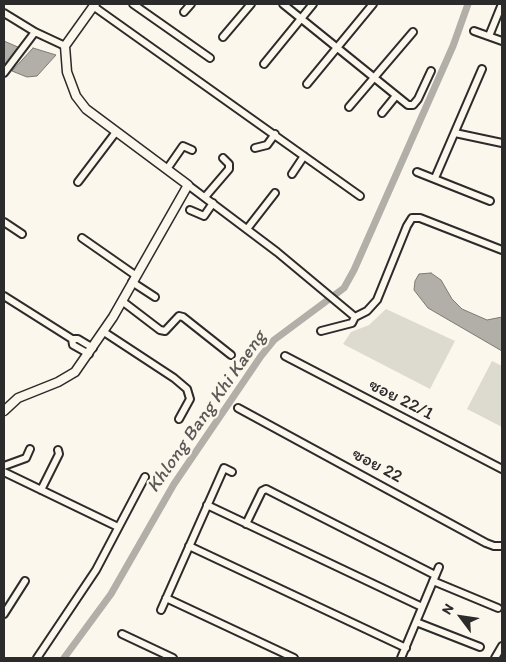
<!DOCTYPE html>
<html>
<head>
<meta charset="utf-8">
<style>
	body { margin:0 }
	#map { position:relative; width:506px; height:662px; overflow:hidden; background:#fbf7ec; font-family:Itim,sans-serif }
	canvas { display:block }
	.frame { position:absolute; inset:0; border:5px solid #2b2b2b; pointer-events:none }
	.north { position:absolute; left:436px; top:592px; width:50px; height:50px; -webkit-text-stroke:4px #fbf7ec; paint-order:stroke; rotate:301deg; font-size:14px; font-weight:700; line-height:20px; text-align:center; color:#2b2b2b }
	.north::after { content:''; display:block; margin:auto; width:18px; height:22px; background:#2b2b2b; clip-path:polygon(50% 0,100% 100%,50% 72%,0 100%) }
</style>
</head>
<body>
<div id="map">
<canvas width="506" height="662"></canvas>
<div class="frame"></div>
<div class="north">N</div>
</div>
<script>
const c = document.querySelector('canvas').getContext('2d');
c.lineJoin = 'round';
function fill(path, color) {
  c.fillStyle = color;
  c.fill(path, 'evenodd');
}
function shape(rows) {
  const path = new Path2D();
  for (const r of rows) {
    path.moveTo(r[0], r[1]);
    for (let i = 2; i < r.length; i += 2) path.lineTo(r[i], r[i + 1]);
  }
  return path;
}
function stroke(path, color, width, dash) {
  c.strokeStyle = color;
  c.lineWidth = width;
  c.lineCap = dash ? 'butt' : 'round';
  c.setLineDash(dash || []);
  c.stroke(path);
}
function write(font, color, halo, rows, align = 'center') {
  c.font = font + ' Itim,"Playpen Sans Thai",sans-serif';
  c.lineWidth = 4.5;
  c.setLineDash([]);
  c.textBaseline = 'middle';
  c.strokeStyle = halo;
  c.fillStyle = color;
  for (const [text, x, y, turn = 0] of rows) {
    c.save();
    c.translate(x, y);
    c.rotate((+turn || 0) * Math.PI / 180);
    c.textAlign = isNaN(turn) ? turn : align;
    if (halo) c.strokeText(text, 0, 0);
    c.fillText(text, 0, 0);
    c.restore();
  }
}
const green = shape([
	[386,309,455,341,430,389,343,344,351,332,369,325],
	[492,361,502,366,502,427,467,409]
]);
const water = shape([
	[4,41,20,48,13,58,4,65,4,41],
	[33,48,56,55,37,76,27,77,12,71,33,48],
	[431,273,441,280,452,299,462,309,487,320,502,317,502,351,428,308,414,290,415,281,419,274,431,273]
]);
const canal = shape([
	[64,658,111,594,174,484,261,356,274,340,344,288,354,270,453,46,468,4]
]);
const minor = shape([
	[133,4,210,58],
	[283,4,408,105,413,105,418,99,431,71],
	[93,6,360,196],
	[184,12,191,4],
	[4,13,35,32,65,46],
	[474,31,502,41],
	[489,36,502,4],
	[223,37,251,4],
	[264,64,313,4],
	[4,73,35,32],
	[307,84,373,4],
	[349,107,413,32],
	[382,113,395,97],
	[455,133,502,143],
	[255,148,267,145,275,134],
	[167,169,183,146,192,150],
	[417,172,490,201],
	[292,174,304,156],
	[435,178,482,69],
	[78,182,116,132],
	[188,185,277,252,355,317,352,323,321,331],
	[205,197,229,169,229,164,223,158],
	[190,210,204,216,213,203],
	[4,222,22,234],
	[247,229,275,193],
	[82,238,135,275],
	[132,282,155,297],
	[4,296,72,339,78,339,93,348],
	[122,301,160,330,165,331,179,316,183,317,231,355],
	[355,317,367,311,377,300,407,226,412,218,420,218,502,250],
	[104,332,174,378,187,389,190,399,179,419],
	[72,339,73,345,89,354],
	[285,356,502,469],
	[238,408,486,543,494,546,502,546],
	[4,466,26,458,30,449],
	[4,472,118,527],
	[41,490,59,454,58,450],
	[207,505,422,607],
	[246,524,262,491,266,489,435,575],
	[189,546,406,648],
	[433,581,498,608],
	[166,598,294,658],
	[161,610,224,468,232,472],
	[4,614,25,581],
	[416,622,480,647],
	[122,634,173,658],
	[37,658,96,570,145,477],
	[401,658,439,567],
	[495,658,502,646]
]);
const tertiary = shape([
	[4,411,18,398,58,382,75,372,113,317,188,185,86,109,76,96,67,72,65,46,95,4]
]);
const streetNames = [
	["ซอย 22/1",401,400,27],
	["ซอย 22",377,466,28]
];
const waterNames = [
	["Khlong Bang Khi Kaeng",207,412,-55]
];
fill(green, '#dddad0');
fill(water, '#b1afa7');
stroke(water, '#7b7a75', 1);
stroke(canal, '#b1afa7', 7);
stroke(minor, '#2b2b2b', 10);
stroke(tertiary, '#2b2b2b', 11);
stroke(minor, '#fbf7ec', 6);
stroke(tertiary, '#fbf7ec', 8);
write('18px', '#2b2b2b', '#fbf7ec', streetNames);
write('italic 19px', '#5a5956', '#fbf7ec', waterNames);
</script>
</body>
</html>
